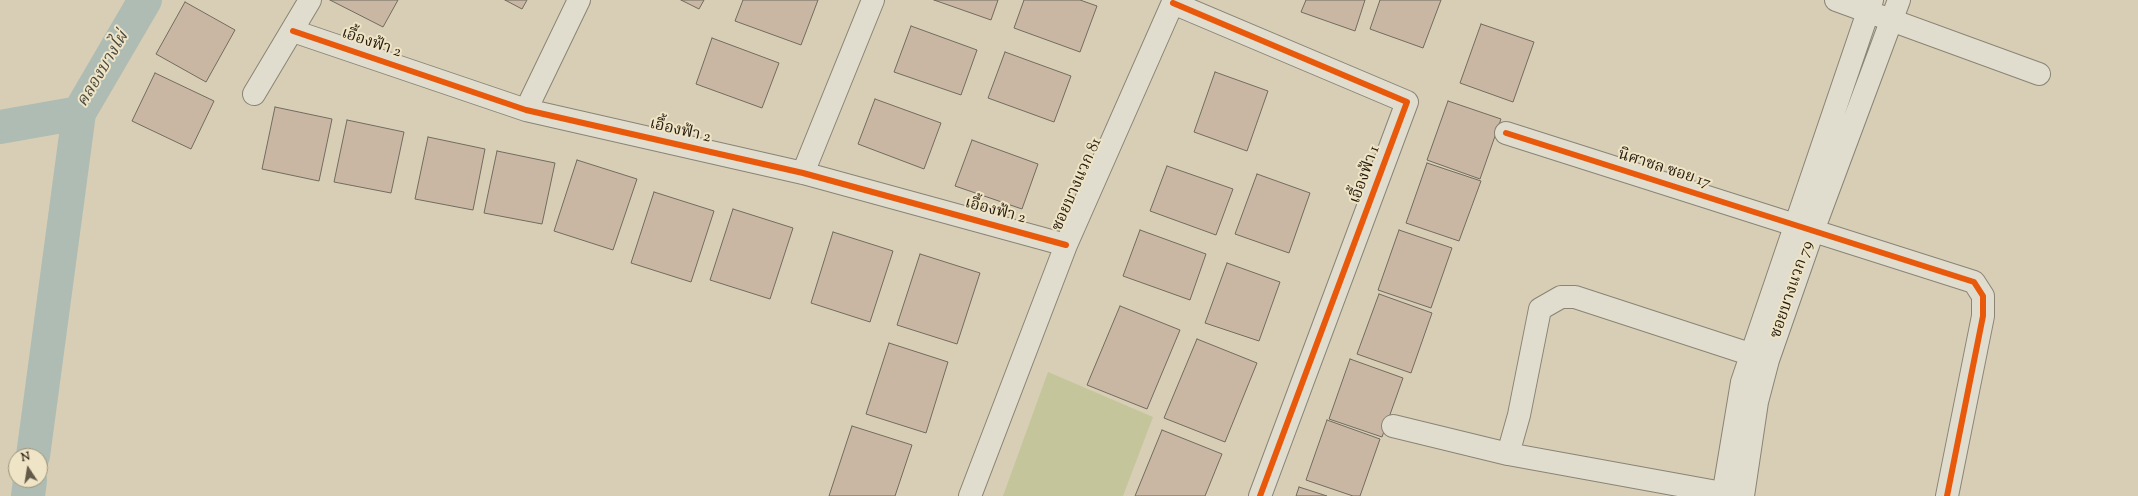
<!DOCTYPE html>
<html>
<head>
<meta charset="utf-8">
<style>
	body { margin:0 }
	#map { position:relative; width:2138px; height:496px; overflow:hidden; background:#d7ceb5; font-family:"Sorts Mill Goudy",serif }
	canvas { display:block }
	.north { position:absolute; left:8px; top:448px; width:40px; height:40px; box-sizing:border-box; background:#efe4c5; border:1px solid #9e947d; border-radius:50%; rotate:348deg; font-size:11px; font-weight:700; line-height:16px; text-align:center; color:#251c10 }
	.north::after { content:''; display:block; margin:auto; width:14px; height:18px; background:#635a4a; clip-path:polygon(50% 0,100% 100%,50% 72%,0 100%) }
</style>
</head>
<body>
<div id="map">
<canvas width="2138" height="496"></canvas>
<div class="north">N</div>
</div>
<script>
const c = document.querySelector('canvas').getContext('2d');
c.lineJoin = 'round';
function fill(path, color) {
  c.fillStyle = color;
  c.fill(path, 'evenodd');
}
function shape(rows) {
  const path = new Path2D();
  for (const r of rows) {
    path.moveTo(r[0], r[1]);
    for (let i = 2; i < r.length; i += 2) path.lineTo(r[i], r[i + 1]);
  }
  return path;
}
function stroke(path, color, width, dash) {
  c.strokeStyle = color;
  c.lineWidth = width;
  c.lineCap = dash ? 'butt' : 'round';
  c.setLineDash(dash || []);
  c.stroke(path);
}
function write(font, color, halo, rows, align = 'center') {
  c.font = font + ' "Sorts Mill Goudy","Noto Serif Thai",serif';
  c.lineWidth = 4;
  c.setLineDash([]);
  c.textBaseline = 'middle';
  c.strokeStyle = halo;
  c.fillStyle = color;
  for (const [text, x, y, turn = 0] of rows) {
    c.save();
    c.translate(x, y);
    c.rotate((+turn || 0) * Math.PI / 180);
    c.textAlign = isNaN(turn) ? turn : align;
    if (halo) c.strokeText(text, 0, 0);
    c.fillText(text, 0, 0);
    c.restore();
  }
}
const green = shape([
	[1048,372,1153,417,1123,496,1003,496]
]);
const canal = shape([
	[0,127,79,113,145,0],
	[33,456,79,113],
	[28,496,30,480]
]);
const building = shape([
	[330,0,398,0,383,27,330,0],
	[505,0,527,0,522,9,505,0],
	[681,0,704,0,699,9,681,0],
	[743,0,818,0,801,45,735,21,743,0],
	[934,0,998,0,991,20,934,0],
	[1024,0,1080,0,1097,6,1080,52,1014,28,1024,0],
	[1306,0,1365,0,1355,31,1301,12,1306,0],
	[1380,0,1441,0,1423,48,1370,29,1380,0],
	[185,2,235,30,206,82,156,54,185,2],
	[1481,24,1534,42,1513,102,1460,83,1481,24],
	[911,26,977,50,961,95,894,72,911,26],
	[712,38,779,63,762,108,696,84,712,38],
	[1005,52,1071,76,1054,122,988,98,1005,52],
	[1215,72,1268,91,1247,151,1194,132,1215,72],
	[155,73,214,101,191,149,132,121,155,73],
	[875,99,941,123,924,169,858,144,875,99],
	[1448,101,1501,119,1480,179,1427,160,1448,101],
	[275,107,332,119,319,181,262,169,275,107],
	[347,120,404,132,391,193,334,182,347,120],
	[428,137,485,149,473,210,415,199,428,137],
	[972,140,1038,164,1022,209,955,186,972,140],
	[497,151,555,163,542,224,484,213,497,151],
	[577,160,637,179,613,250,554,231,577,160],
	[1427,163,1481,181,1459,241,1406,223,1427,163],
	[1167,166,1233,189,1216,235,1150,211,1167,166],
	[1257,174,1310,193,1289,253,1235,234,1257,174],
	[654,192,714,211,691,282,631,263,654,192],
	[733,209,793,228,770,299,710,280,733,209],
	[1140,230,1206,254,1190,300,1123,276,1140,230],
	[1399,230,1452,248,1431,308,1378,290,1399,230],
	[833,232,893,251,870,322,811,303,833,232],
	[920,254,980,273,957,344,897,325,920,254],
	[1227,263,1280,282,1259,341,1205,323,1227,263],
	[1379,294,1432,313,1411,373,1357,354,1379,294],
	[1120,306,1180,330,1147,409,1087,385,1120,306],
	[1197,339,1257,363,1225,442,1164,418,1197,339],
	[889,343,948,362,926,433,866,414,889,343],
	[1350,359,1403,378,1382,437,1329,419,1350,359],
	[1327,420,1380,439,1360,496,1353,496,1306,480,1327,420],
	[852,426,912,445,895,496,829,496,852,426],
	[1162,430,1222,454,1205,496,1135,496,1162,430],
	[1299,487,1327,496,1296,496,1299,487]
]);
const minor = shape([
	[1836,0,2039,74],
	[1173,3,1407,102,1260,496],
	[293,31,526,110,803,173,1066,245],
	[254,94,310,0],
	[526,110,579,0],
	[1506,133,1974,282,1983,296,1983,316,1947,496],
	[803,173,873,0],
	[1393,426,1508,454],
	[970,496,1066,245,1174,0],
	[1723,496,1742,382,1872,0],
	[1739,496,1508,454,1519,415,1540,309,1561,297,1575,297,1768,360],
	[1743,496,1757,402,1768,360,1813,231,1899,0]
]);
const cycleway = shape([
	[1173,3,1407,102,1260,496],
	[293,31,526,110,803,173,1066,245],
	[1506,133,1974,282,1983,296,1983,316,1947,496]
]);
const streetNames = [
	["เอื้องฟ้า 2",371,44,19],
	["เอื้องฟ้า 2",680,132,13],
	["นิศาชล ซอย 17",1664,170,18],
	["เอื้องฟ้า 1",1366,175,-70],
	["ซอยบางแวก 81",1078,185,-66],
	["เอื้องฟ้า 2",995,212,15],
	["ซอยบางแวก 79",1793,290,-71]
];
const waterNames = [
	["คลองบางไผ่",104,70,-59]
];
fill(green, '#c5c59b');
stroke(canal, '#aebcb4', 34);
fill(building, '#c9b7a4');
stroke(building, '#716c5e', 1);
stroke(minor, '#8a8475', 24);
stroke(minor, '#e0dcce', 22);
stroke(cycleway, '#e8590c', 6);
write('16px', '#251c10', '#efe4c5', streetNames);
write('italic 17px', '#494a41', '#efe4c5', waterNames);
</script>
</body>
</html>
